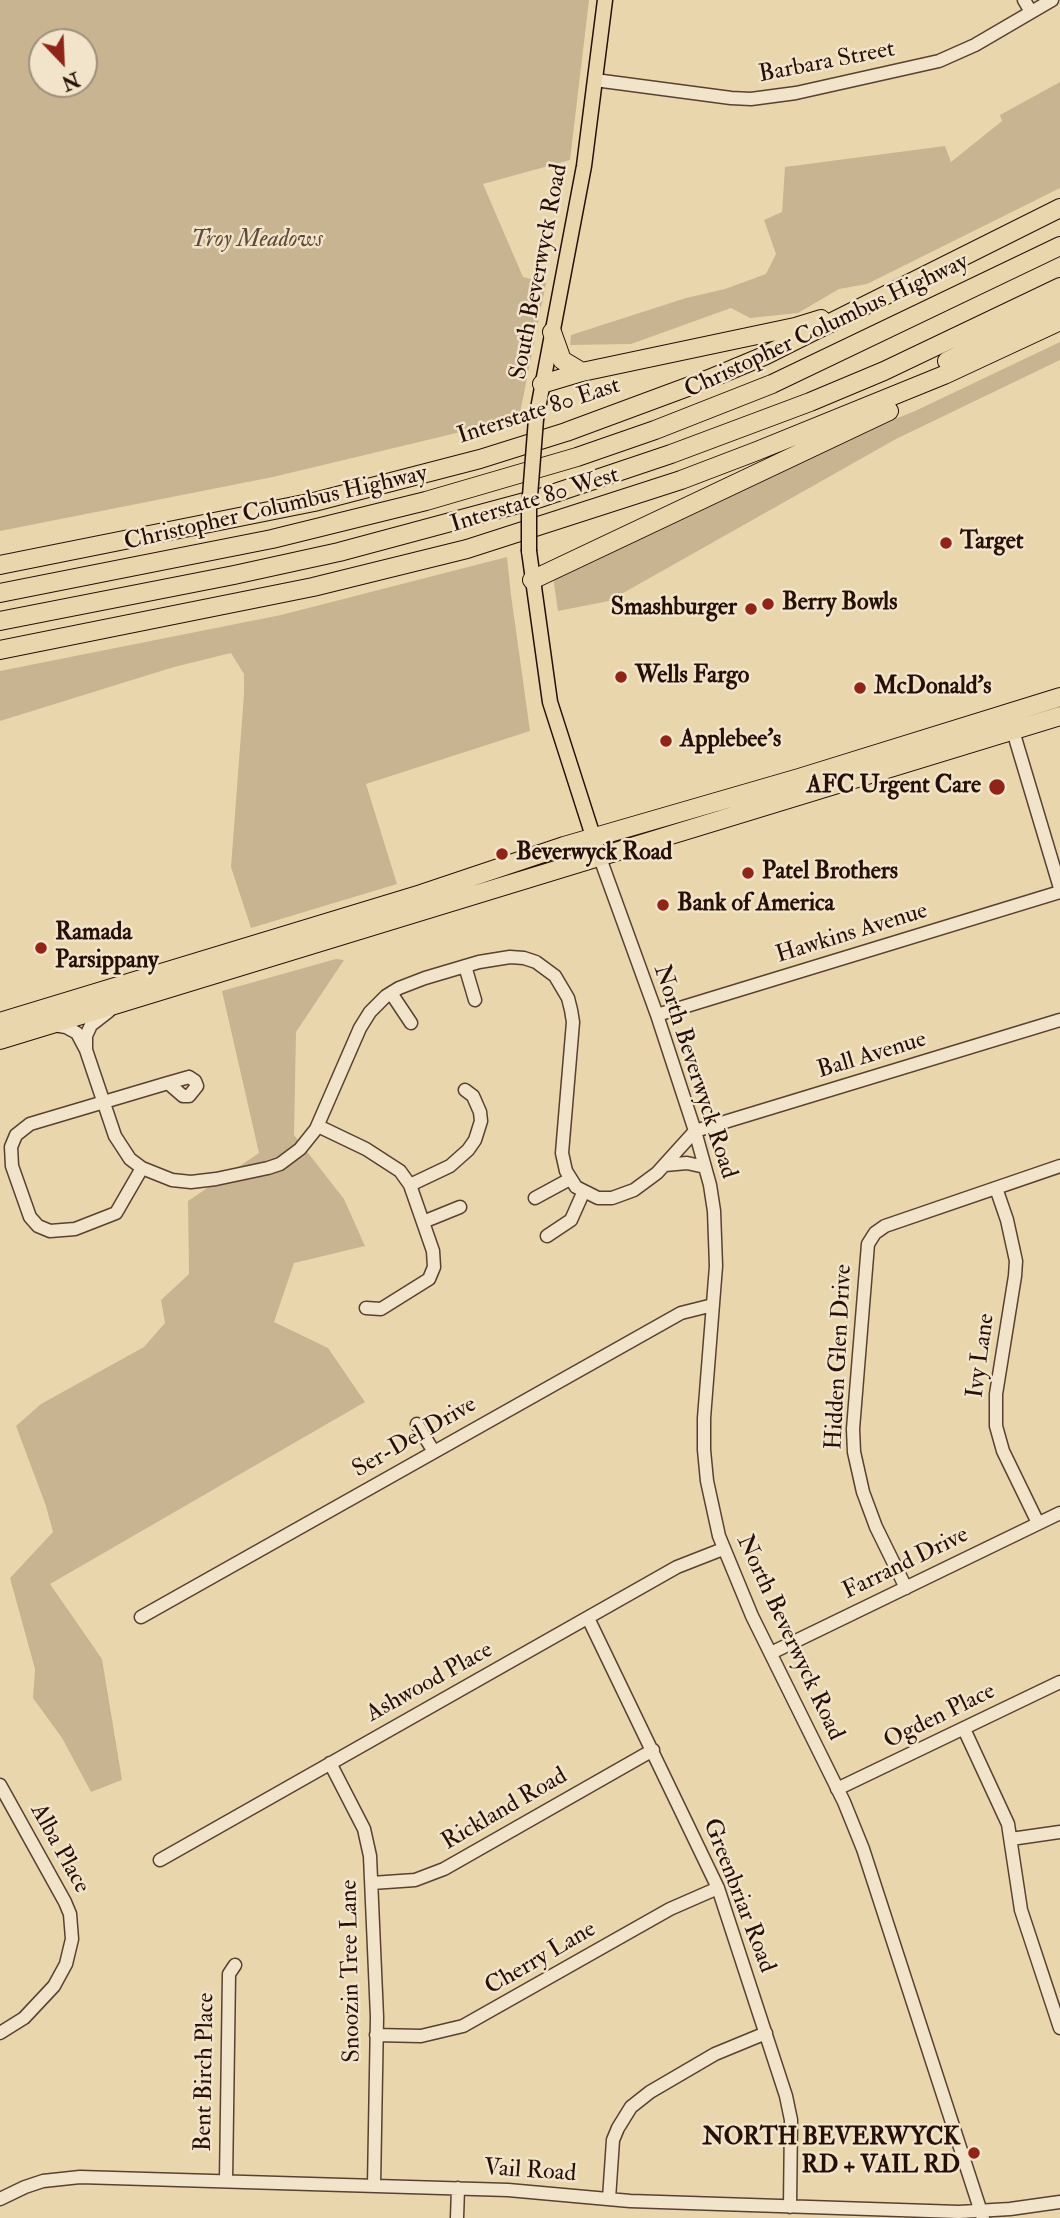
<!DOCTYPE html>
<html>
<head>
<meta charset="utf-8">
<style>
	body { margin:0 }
	#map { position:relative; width:1060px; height:2218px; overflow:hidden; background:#ead6ad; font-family:"IM FELL Double Pica",serif }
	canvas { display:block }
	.north { position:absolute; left:28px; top:28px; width:70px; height:70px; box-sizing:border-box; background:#f1e4ca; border:2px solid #a08f7c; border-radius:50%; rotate:157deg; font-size:19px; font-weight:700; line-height:28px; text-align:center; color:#270f06 }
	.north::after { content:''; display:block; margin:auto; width:24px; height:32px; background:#8f2418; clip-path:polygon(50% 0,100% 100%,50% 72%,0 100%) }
</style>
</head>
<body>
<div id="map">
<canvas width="1060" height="2218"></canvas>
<div class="north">N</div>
</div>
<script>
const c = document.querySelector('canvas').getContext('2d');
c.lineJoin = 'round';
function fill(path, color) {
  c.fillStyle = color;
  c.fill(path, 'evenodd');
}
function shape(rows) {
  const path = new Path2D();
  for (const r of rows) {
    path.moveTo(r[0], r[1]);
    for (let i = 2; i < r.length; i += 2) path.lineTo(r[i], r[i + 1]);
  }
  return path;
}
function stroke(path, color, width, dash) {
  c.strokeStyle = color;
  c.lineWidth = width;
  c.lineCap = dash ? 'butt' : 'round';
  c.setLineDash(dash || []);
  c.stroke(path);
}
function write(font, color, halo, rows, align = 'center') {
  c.font = font + ' "IM FELL Double Pica",serif';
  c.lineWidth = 5;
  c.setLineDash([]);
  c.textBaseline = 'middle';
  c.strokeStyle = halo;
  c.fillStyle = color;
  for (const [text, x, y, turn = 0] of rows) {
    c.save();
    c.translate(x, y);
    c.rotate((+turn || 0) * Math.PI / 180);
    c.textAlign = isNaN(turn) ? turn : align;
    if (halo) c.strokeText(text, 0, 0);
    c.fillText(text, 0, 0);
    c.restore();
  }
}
const green = shape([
	[0,0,589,0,570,160,483,184,523,277,546,283,519,418,273,477,0,531],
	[42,42,84,42,84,84,42,84],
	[1060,82,1060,188,867,284,839,289,798,313,750,318,731,308,631,344,570,345,571,335,686,298,725,289,766,274,776,254,764,220,782,212,785,167,945,146,951,162,1002,121,1000,115],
	[1060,342,1060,360,896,439,609,601,558,611,553,576,804,455,915,411],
	[507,557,511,595,530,731,366,784,397,884,251,928,231,867,244,694,244,674,231,653,174,667,0,721,0,671,281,615],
	[336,959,344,960,296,1032,294,1135,344,1199,365,1246,294,1263,274,1322,328,1348,365,1402,50,1584,102,1659,122,1780,91,1792,62,1738,33,1698,35,1669,10,1578,53,1532,46,1506,16,1426,41,1404,144,1347,165,1323,161,1300,189,1274,188,1201,259,1153,222,991]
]);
const minor = shape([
	[1024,0,1031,12],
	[595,80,731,98,751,99,796,93,939,61,975,45,1052,0],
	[1013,731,1060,888],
	[600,858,657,1015,695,1131,710,1185,714,1211,716,1266,704,1418,704,1450,707,1481,719,1536,752,1616,844,1802,863,1849,983,2218],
	[465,966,475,1000],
	[391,993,411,1023],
	[657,1015,1060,892],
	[54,1025,66,1027,77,1033,86,1050,115,1136,130,1159,142,1168,172,1180,191,1182,216,1179,268,1168,280,1164,300,1149,316,1129,360,1028,370,1012,386,996,399,988,425,978,479,962,510,957,524,958,536,962,555,976,568,998,571,1010,573,1022,562,1153,566,1171,576,1187,598,1198,612,1198,634,1190,657,1173,695,1131],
	[86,1049,86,1036,91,1025,109,1011],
	[189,1077,195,1081,197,1086,189,1096,183,1096,168,1083,189,1077],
	[318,1126,366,1149,400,1171,410,1185,433,1251,434,1267,429,1279,381,1309,366,1308],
	[695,1131,1060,1020],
	[665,1165,687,1163,705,1167],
	[142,1168,116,1213,75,1229,50,1231,38,1226,30,1217,12,1166,11,1147,16,1135,30,1124,168,1083],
	[410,1185,450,1166,468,1150,475,1140,481,1121,480,1112,473,1096,465,1090],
	[996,1188,1007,1220,1016,1261,1015,1276,996,1394,996,1426,1003,1451,1038,1523],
	[535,1198,570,1179],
	[423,1222,460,1207],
	[547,1236,571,1220,583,1193],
	[417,1424,434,1452],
	[906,1588,876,1527,863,1492,854,1452,853,1429,868,1244,875,1233,885,1226,1060,1166],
	[141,1617,681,1313,713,1305],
	[588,1618,718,1888,786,2096,791,2120,790,2207],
	[771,1653,1060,1513],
	[964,1729,1008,1824,1021,1910,1060,2028],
	[330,1763,364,1829,370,1856,377,2017,374,2186],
	[0,1785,65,1902,70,1914,72,1939,66,1964,54,1986,24,2018,0,2033],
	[837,1789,1060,1682],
	[1011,1839,1060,1832],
	[160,1860,677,1567,723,1549],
	[372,1883,415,1880,444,1869,653,1750],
	[376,2035,421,2036,463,2026,670,1909,718,1888],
	[226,2181,229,1974,235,1965],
	[0,2199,25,2187,43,2181,80,2177,508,2190,630,2201,959,2212,1010,2209,1060,2202],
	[609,2199,613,2140,618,2128,631,2107,650,2092,715,2054,766,2033],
	[457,2218,458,2188]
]);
const major = shape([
	[536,419,584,166,605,0],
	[529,551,550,702,600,858]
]);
const highway = shape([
	[552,332,562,360,582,372],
	[947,361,1060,305],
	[542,384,582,372,795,327,821,319],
	[0,565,314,502,480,459,566,432,709,379,764,356,1060,208],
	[532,580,889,411],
	[0,593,272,539,426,501,577,457,655,430,772,384,1060,246],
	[0,621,234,575,339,552,540,498,671,454,810,402,884,371,1060,287],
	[0,650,313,587,467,549,681,480,757,451,944,375,1060,321],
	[0,1022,421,894,564,846,799,778,1060,697],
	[0,1040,1060,716]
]);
const majorBridge = shape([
	[529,551,529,509,536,419]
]);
const markers = [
	[946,543,7,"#8f2418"],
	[768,604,7,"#8f2418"],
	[751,609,7,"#8f2418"],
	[621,677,7,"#8f2418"],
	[860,688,7,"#8f2418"],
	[666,741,7,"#8f2418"],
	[997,787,9,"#8f2418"],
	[502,854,7,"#8f2418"],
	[748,873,7,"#8f2418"],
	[663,905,7,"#8f2418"],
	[41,948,7,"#8f2418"],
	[974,2153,7,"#8f2418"]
];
const streetNames = [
	["Barbara Street",827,63,-11],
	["South Beverwyck Road",540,272,-79],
	["Christopher Columbus Highway",827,327,-25],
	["Interstate 80 East",539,412,-18],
	["Interstate 80 West",535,501,-17],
	["Christopher Columbus Highway",276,509,-13],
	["Hawkins Avenue",852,934,-17],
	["Ball Avenue",872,1056,-17],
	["North Beverwyck Road",694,1072,72],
	["Ivy Lane",982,1356,-82],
	["Hidden Glen Drive",840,1357,-87],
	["Ser-Del Drive",415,1438,-30],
	["Farrand Drive",906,1564,-26],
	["North Beverwyck Road",789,1638,65],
	["Ashwood Place",430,1683,-29],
	["Ogden Place",940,1717,-26],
	["Rickland Road",505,1810,-30],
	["Alba Place",59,1849,61],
	["Greenbriar Road",738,1896,69],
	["Cherry Lane",541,1959,-30],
	["Snoozin Tree Lane",352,1971,-91],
	["Bent Birch Place",206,2072,-89],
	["Vail Road",530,2172,4]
];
const parkNames = [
	["Troy Meadows",257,241]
];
const poiNames = [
	["Target",960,543],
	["Berry Bowls",782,604],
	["Smashburger",737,609,"right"],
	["Wells Fargo",635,677],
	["McDonald's",874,688],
	["Applebee's",680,741],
	["AFC Urgent Care",981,787,"right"],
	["Beverwyck Road",516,854],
	["Patel Brothers",762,873],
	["Bank of America",677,905],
	["Ramada",55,934],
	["Parsippany",55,962],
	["NORTH BEVERWYCK",960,2139,"right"],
	["RD + VAIL RD",960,2167,"right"]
];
fill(green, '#c9b491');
stroke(minor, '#584130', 15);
stroke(major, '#270f06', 17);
stroke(highway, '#270f06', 20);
stroke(minor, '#f1e4ca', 12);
stroke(major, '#ead6ad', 14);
stroke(highway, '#ead6ad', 18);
stroke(majorBridge, '#270f06', 17, []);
stroke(majorBridge, '#ead6ad', 14);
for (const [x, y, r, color] of markers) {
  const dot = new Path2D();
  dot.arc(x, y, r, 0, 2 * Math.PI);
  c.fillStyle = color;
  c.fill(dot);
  stroke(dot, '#f1e4ca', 2.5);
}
write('24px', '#270f06', '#f1e4ca', streetNames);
write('italic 24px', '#604937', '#f1e4ca', parkNames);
write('bold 24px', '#270f06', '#f1e4ca', poiNames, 'left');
</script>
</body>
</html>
